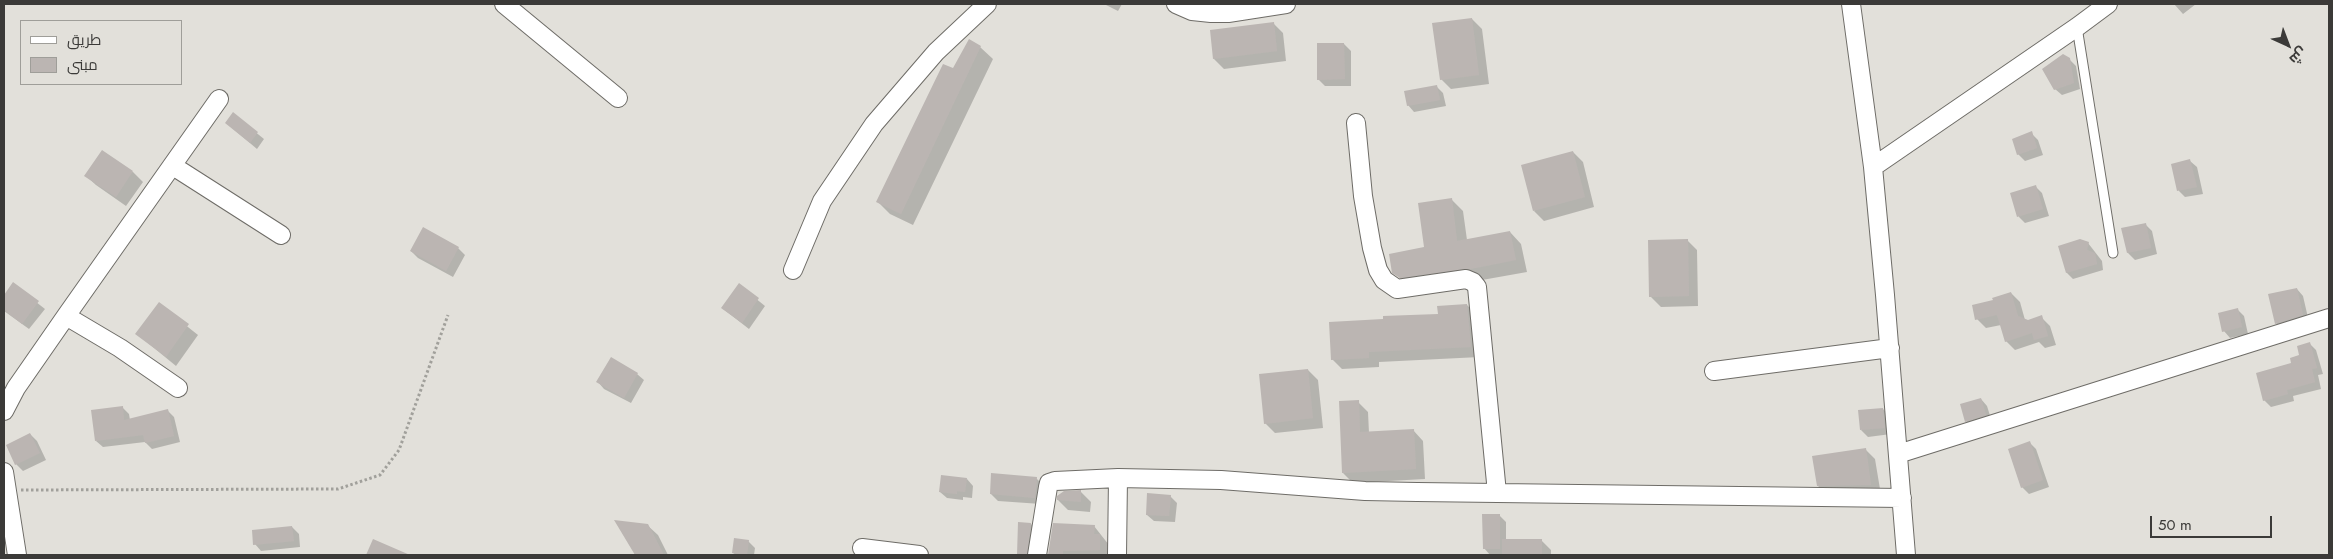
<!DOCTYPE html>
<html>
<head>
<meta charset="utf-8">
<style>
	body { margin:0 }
	#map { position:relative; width:2333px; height:559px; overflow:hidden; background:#e2e0da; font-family:Jost,Cairo,sans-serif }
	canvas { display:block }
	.frame { position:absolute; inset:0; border:5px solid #3b3a38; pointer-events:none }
	.legend { position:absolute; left:20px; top:20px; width:162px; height:65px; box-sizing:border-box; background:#e2e0da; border:1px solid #9f9e99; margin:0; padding:6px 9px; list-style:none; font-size:15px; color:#3b3a38 }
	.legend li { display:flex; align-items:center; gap:10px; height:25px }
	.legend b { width:25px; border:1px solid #9f9e99 }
	.north { position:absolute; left:2263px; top:20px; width:50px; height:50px; -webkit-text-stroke:4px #e2e0da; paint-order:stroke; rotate:137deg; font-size:14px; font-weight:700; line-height:20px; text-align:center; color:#3b3a38 }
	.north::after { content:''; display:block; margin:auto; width:18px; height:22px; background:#3b3a38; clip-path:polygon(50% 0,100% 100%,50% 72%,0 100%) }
	.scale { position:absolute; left:2150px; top:516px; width:122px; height:22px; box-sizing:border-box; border:2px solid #3b3a38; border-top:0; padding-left:6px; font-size:15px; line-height:18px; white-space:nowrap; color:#3b3a38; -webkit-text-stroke:4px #e2e0da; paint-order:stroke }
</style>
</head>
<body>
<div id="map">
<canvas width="2333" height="559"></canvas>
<div class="frame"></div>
<ul class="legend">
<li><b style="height:6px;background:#fff"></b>طريق</li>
<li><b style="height:14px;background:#bbb5b2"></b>مبنى</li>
</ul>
<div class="north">ش</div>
<div class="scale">50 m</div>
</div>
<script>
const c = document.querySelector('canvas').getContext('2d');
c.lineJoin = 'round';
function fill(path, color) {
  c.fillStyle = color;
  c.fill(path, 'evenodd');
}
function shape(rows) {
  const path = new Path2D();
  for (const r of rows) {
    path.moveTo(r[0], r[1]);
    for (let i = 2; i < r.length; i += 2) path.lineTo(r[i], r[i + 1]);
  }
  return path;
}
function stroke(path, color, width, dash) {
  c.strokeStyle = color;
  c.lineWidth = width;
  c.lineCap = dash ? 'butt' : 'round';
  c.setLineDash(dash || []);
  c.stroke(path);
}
const shadow = shape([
	[1104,4,1122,4,1118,11],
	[2174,4,2196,4,2183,14],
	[1472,19,1482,29,1489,84,1451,89,1441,79],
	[1273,23,1283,33,1286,61,1224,69,1214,59,1211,31],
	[1344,44,1351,51,1351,86,1325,86,1318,79],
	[980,47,993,59,913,225,890,214,878,202],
	[2069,59,2076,66,2080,89,2062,95,2055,89],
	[1437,87,1443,93,1446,106,1414,112,1408,105],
	[233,114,264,139,257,149,226,123],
	[2031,133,2038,140,2043,155,2025,161,2018,154],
	[1573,152,1583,162,1594,207,1544,221,1534,211],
	[2190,161,2197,167,2203,194,2185,197,2179,191,2173,165],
	[133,172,143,182,126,206,96,185,86,176],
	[2035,186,2042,193,2049,216,2025,223,2019,217,2011,194],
	[1452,200,1463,211,1467,240,1510,232,1521,244,1527,272,1482,280,1406,284,1394,272,1425,248],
	[2145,224,2152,231,2157,254,2135,260,2128,253,2123,229],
	[423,229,458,248,465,255,453,277,418,258,411,251],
	[1687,240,1697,250,1698,306,1661,307,1651,297],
	[2088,243,2102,261,2103,270,2073,279,2067,273,2059,247],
	[13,284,45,309,29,329,4,311,4,297],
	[739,285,765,306,749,329,722,308],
	[2297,289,2303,296,2309,322,2282,330,2276,323],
	[2011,293,2020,302,2025,320,2028,321,2041,317,2050,326,2056,345,2045,348,2039,342,2015,350,2006,341,2001,325,1986,328,1977,319,1994,301],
	[159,304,198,335,176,366,137,334],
	[1467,305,1477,315,1480,357,1379,362,1379,367,1342,369,1332,359,1384,320,1439,315],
	[2237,309,2244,316,2248,334,2230,338,2224,331],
	[2310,344,2316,350,2323,374,2318,375,2321,389,2293,396,2294,401,2271,407,2264,400],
	[1308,370,1318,380,1323,428,1275,433,1265,423],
	[637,374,644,380,631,403,604,389,598,382],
	[1981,399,1987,406,1992,422,1973,428,1966,421],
	[1358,402,1368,412,1369,433,1413,430,1423,441,1425,479,1353,483,1343,473],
	[122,407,129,414,130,420,167,410,174,417,180,442,152,449,145,442,103,447,96,441],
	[1883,409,1890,416,1891,434,1868,437,1861,430],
	[30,434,37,441,46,460,23,471,16,464],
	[2030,443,2036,449,2049,487,2029,494,2022,487],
	[1865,449,1875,459,1881,495,1828,496,1818,486],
	[1036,478,1043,485,1041,504,998,501,991,494],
	[967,479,973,486,972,498,963,497,963,500,947,498,940,492],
	[1081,492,1091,502,1090,512,1068,510,1058,500],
	[1170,496,1177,503,1175,522,1154,521,1147,515],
	[1499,515,1506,522,1506,541,1541,540,1551,550,1551,555,1490,555,1484,548],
	[617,522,647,525,658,535,668,555,637,555],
	[1019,523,1031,524,1038,531,1034,555,1018,555],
	[1054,525,1094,526,1109,545,1109,555,1049,555],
	[292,527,299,534,300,547,261,551,255,544],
	[748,541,755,548,754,555,739,553,739,555,736,555,733,553]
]);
const building = shape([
	[1472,18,1479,75,1440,80,1432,23],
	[1274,22,1277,51,1213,59,1210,30],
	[969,39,981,46,901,214,876,202,943,64,953,68],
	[1317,43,1344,43,1345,79,1317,80],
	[2063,54,2070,58,2074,83,2054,90,2042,69],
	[1437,85,1440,100,1407,106,1404,91],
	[233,112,258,132,250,143,225,123],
	[2032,131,2037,148,2017,155,2012,139],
	[102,150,133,171,116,197,84,176],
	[1573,151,1585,197,1533,211,1521,165],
	[2190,159,2197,187,2177,191,2171,164],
	[2036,185,2043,209,2017,217,2010,193],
	[1452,198,1457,241,1510,231,1516,260,1470,269,1400,278,1392,273,1389,254,1424,247,1418,203],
	[2146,223,2151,248,2127,253,2121,228],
	[423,227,459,247,446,271,410,251],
	[1688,239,1689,296,1649,297,1648,240],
	[2080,239,2089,242,2087,250,2095,253,2097,264,2066,273,2058,246],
	[13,282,39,301,22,324,4,310,4,295],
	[739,283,759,298,742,323,721,308],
	[2297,288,2303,315,2275,324,2268,294],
	[2011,292,2018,316,2028,320,2042,315,2048,336,2034,340,2032,333,2005,342,1997,315,1975,320,1972,305,1993,300,1992,298],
	[159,302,189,324,166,357,135,334],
	[1467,304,1471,347,1369,352,1369,358,1331,360,1329,322,1383,319,1383,316,1438,314,1437,306],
	[2238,308,2242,327,2222,332,2218,313],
	[2310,342,2317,368,2312,369,2315,382,2287,390,2288,394,2263,401,2256,373,2291,363,2290,358,2299,355,2297,346],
	[611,357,638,373,624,398,596,382],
	[1308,369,1313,418,1264,424,1259,374],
	[1981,398,1986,415,1965,422,1960,404],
	[1359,400,1360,432,1414,429,1416,469,1342,473,1339,401],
	[123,406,124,420,168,409,174,436,145,443,143,435,95,441,91,410],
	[1883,408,1885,428,1860,430,1858,410],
	[30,433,40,453,15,465,6,445],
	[2030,441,2043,480,2021,488,2008,449],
	[1866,448,1871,485,1817,486,1812,456],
	[991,473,1037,477,1035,498,990,494],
	[941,475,967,478,965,492,957,491,957,494,939,492],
	[1081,490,1081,502,1057,500,1057,496,1064,491],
	[1147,493,1171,495,1169,516,1146,515],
	[1482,514,1500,514,1500,549,1483,549],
	[614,520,648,524,664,555,635,555],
	[1018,522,1031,523,1027,555,1017,555],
	[1053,523,1095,525,1094,534,1100,534,1100,550,1063,551,1063,555,1048,555],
	[292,526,294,541,253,545,252,530],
	[734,538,749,540,747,555,732,553],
	[373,539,410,555,366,555],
	[1502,539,1542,539,1542,555,1502,555]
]);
const path = shape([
	[21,490,338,489,380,475,399,450,448,315]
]);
const lane = shape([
	[2077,27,2113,253]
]);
const street = shape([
	[504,4,618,98],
	[1176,4,1192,11,1211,13,1228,13,1286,4],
	[1851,4,1873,167,1885,295,1906,555],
	[1356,123,1363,196,1372,248,1378,270,1384,280,1397,289,1466,279,1473,282,1477,287,1497,493],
	[173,166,281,235],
	[1873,167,2077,27,2108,4],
	[793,270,822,201,874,124,936,52,987,4],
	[66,316,120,348,178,388],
	[1714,371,1890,348],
	[4,411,16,388,66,316,219,99],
	[1898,454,2329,318],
	[4,472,17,555],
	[862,548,919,555],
	[1037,555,1048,487,1049,483,1055,481,1118,478,1221,480,1365,491,1417,492,1902,498],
	[1117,555,1118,478]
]);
fill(shadow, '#0003');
fill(building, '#bbb5b2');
stroke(lane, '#6e6c67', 11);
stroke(street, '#6e6c67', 20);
stroke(path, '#a1a09b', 3, [2.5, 2.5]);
stroke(lane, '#fff', 9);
stroke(street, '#fff', 18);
</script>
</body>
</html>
